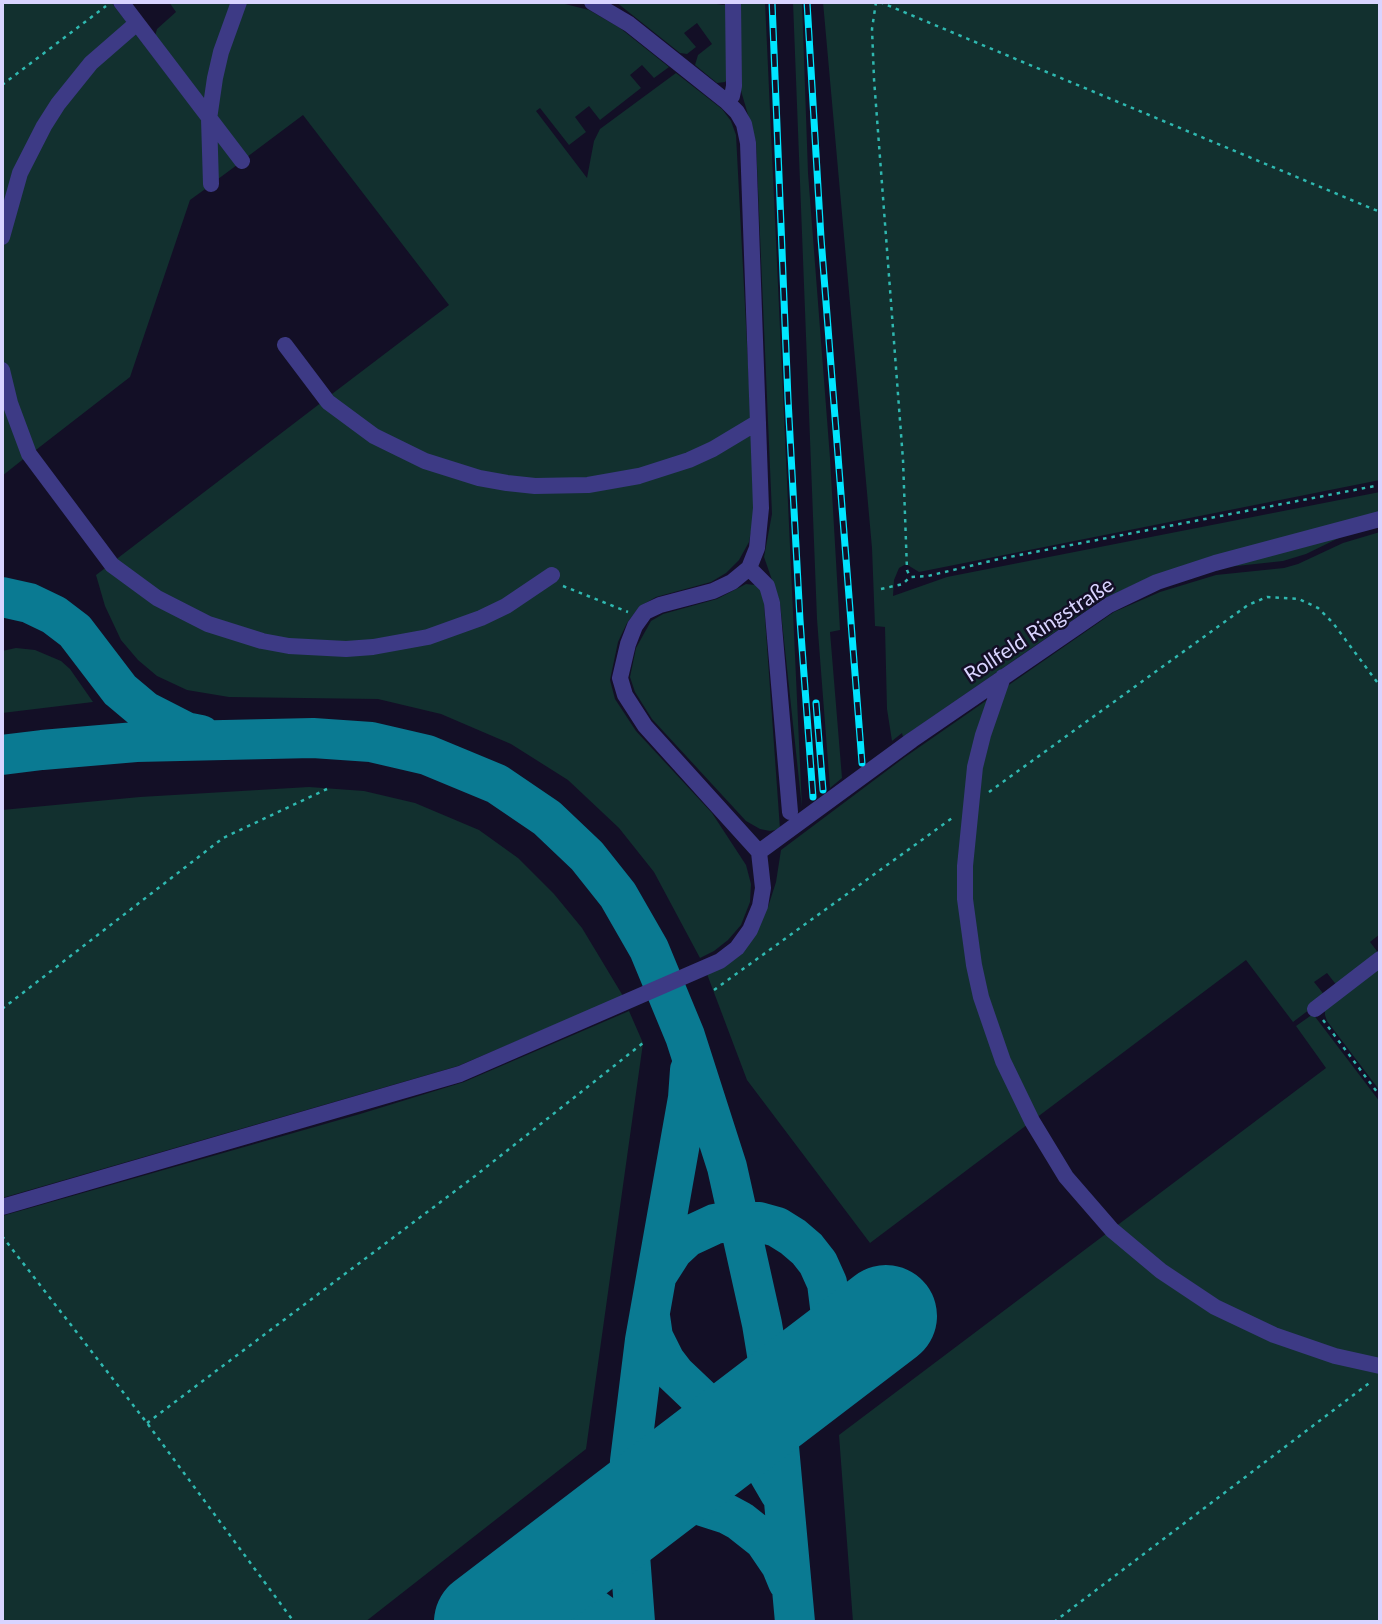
<!DOCTYPE html>
<html>
<head>
<meta charset="utf-8">
<style>
	body { margin:0 }
	#map { position:relative; width:1382px; height:1624px; overflow:hidden; background:#130f26; font-family:Lato,sans-serif }
	canvas { display:block }
	.frame { position:absolute; inset:0; border:4px solid #d9d4ff; pointer-events:none }
</style>
</head>
<body>
<div id="map">
<canvas width="1382" height="1624"></canvas>
<div class="frame"></div>
</div>
<script>
const c = document.querySelector('canvas').getContext('2d');
c.lineJoin = 'round';
function fill(path, color) {
  c.fillStyle = color;
  c.fill(path, 'evenodd');
}
function shape(rows) {
  const path = new Path2D();
  for (const r of rows) {
    path.moveTo(r[0], r[1]);
    for (let i = 2; i < r.length; i += 2) path.lineTo(r[i], r[i + 1]);
  }
  return path;
}
function stroke(path, color, width, dash) {
  c.strokeStyle = color;
  c.lineWidth = width;
  c.lineCap = dash ? 'butt' : 'round';
  c.setLineDash(dash || []);
  c.stroke(path);
}
function write(font, color, halo, rows, align = 'center') {
  c.font = font + ' Lato,sans-serif';
  c.lineWidth = 5;
  c.setLineDash([]);
  c.textBaseline = 'middle';
  c.strokeStyle = halo;
  c.fillStyle = color;
  for (const [text, x, y, turn = 0] of rows) {
    c.save();
    c.translate(x, y);
    c.rotate((+turn || 0) * Math.PI / 180);
    c.textAlign = isNaN(turn) ? turn : align;
    if (halo) c.strokeText(text, 0, 0);
    c.fillText(text, 0, 0);
    c.restore();
  }
}
const green = shape([
	[2,2,111,2,129,25,76,76,2,221],
	[169,2,234,2,207,106,155,36,157,29,176,12],
	[240,2,557,2,589,10,620,28,669,67,654,78,642,65,630,75,641,88,600,120,589,106,575,117,586,132,569,145,540,108,536,111,587,178,594,141,600,129,676,73,722,109,731,121,736,135,751,421,704,449,599,482,502,480,406,452,328,397,449,305,303,115,247,157,213,112],
	[616,2,704,2,723,5,729,3,729,77,725,82,717,83,695,65,698,55,712,44,697,23,684,33,696,47,687,54,680,53],
	[738,2,765,2,802,808,780,603,764,557,772,514,756,142,739,84],
	[793,2,802,2,808,173,830,458,840,630,830,632,842,778,830,788,817,619],
	[823,2,1380,2,1380,480,919,572,906,564,899,568,894,580,893,596,947,577,1380,492,1380,512,1153,576,1103,599,903,737,902,733,892,741,887,709,885,627,875,626,872,548],
	[134,32,205,124,208,187,190,200,130,377,32,453,11,400,2,360,2,251,4,234,22,173,80,80],
	[212,131,237,165,214,182],
	[2,388,26,457,2,476],
	[322,402,361,433,405,457,445,473,502,486,553,490,600,487,640,479,676,468,707,456,751,429,754,517,749,542,739,560,726,573,711,582,656,597,639,607,627,623,618,642,610,680,615,699,636,731,712,813,746,865,751,884,750,902,741,925,728,940,714,951,700,958,654,872,619,828,568,780,511,744,441,714,378,699,229,697,187,690,157,676,138,660,121,640,105,606,96,575,108,566,137,590,190,620,248,642,280,649,316,652,353,653,442,638,478,626,511,609,558,577,554,571,507,603,474,618,439,631,400,639,350,645,316,646,281,642,220,626,169,601,141,585,114,561],
	[1380,532,1380,934,1370,942,1380,955,1338,987,1327,973,1314,982,1326,997,1293,1022,1246,960,870,1243,747,1080,707,974,768,907,776,882,781,850,905,757,1114,612,1160,592,1216,575,1284,568,1298,564,1343,543],
	[1347,534,1306,554,1283,561,1218,568],
	[746,584,755,585,763,593,764,604,780,829,770,831,760,829,746,821,652,719,635,692,630,677,636,648,651,621,663,614,717,599],
	[16,648,35,650,61,661,70,669,93,702,2,713,2,651],
	[309,787,364,791,415,803,479,830,518,858,554,894,582,928,623,996,458,1066,2,1198,2,810,140,797],
	[1380,965,1380,1091,1327,1021,1325,1015,1325,1010],
	[629,1011,643,1043,586,1449,365,1622,2,1622,2,1216,360,1114,464,1082],
	[1313,1014,1380,1102,1380,1622,853,1622,839,1435,1326,1068,1296,1026]
]);
const taxiway = shape([
	[2,597,29,603,54,615,75,631,120,690,145,711,186,732,201,735],
	[2,755,42,750,136,742,313,738,371,742,427,755,497,784,547,818,587,856,618,895,649,949,685,1036,727,1167,762,1324,775,1403,795,1622],
	[657,1275,673,1250,687,1237,715,1224,731,1221,759,1222,777,1227,793,1237,807,1249,818,1263,827,1283,832,1323,830,1344,824,1364],
	[650,1316,653,1337,665,1361,675,1374,755,1450,780,1493],
	[627,1515,641,1509,670,1503,699,1505,727,1514,740,1521,764,1540,781,1565,788,1582],
	[505,1608,530,1598,552,1596,570,1598,590,1606,612,1622],
	[635,1622,627,1515,630,1461,645,1340,688,1098,690,1070]
]);
const runway = shape([
	[485,1622,886,1316]
]);
const path = shape([
	[876,2,872,29,874,79,903,460,907,570,910,577],
	[880,2,1380,212],
	[2,85,106,6],
	[563,586,628,612],
	[881,589,903,584,910,577,928,576,999,559,1380,485],
	[989,792,1248,605,1267,597,1299,599,1318,608,1333,623,1380,686],
	[714,990,955,816],
	[2,1009,223,838,327,789],
	[1323,1020,1380,1096],
	[2,1236,147,1423,294,1622],
	[147,1423,475,1176,643,1043],
	[1054,1622,1372,1381]
]);
const minor = shape([
	[121,2,242,161],
	[727,102,732,96,734,86,733,2],
	[211,184,209,119,215,78,221,52,239,2],
	[2,237,20,173,44,126,58,104,91,63,137,23],
	[285,345,328,402,374,436,425,461,479,478,507,483,535,486,588,485,639,476,689,460,713,449,758,422],
	[2,370,10,403,29,454,112,565,157,598,208,624,262,641,289,646,346,649,373,647,428,637,481,618,506,606,552,575],
	[749,568,767,586,772,603,790,812],
	[1003,677,983,735,975,767,965,866,965,899,974,965,981,997,1003,1061,1032,1121,1066,1177,1112,1230,1161,1271,1215,1307,1274,1335,1335,1356,1380,1366],
	[759,852,912,740,1109,605,1157,582,1215,563,1380,519],
	[1315,1009,1380,959],
	[2,1207,460,1074,720,961,737,948,750,930,760,906,763,888,759,852,645,726,625,695,620,678,628,644,635,626,645,612,660,605,713,591,732,582,749,568,757,548,761,508,748,143,744,124,737,112,727,102,629,24,592,2]
]);
const rail = shape([
	[772,2,788,399,800,620,813,797],
	[807,2,821,238,862,763],
	[816,703,823,790]
]);
const streetNames = [
	["Rollfeld Ringstraße",1039,630,-33]
];
fill(green, '#12302f');
stroke(taxiway, '#0a7a92', 40);
stroke(runway, '#0a7a92', 102);
stroke(path, '#2fb8b0', 2.5, [3.5, 5]);
stroke(minor, '#3d3a85', 16);
stroke(rail, '#00e5ff', 7);
stroke(rail, '#130f26', 4.5, [13]);
write('21px', '#d9d4ff', '#130f26', streetNames);
</script>
</body>
</html>
